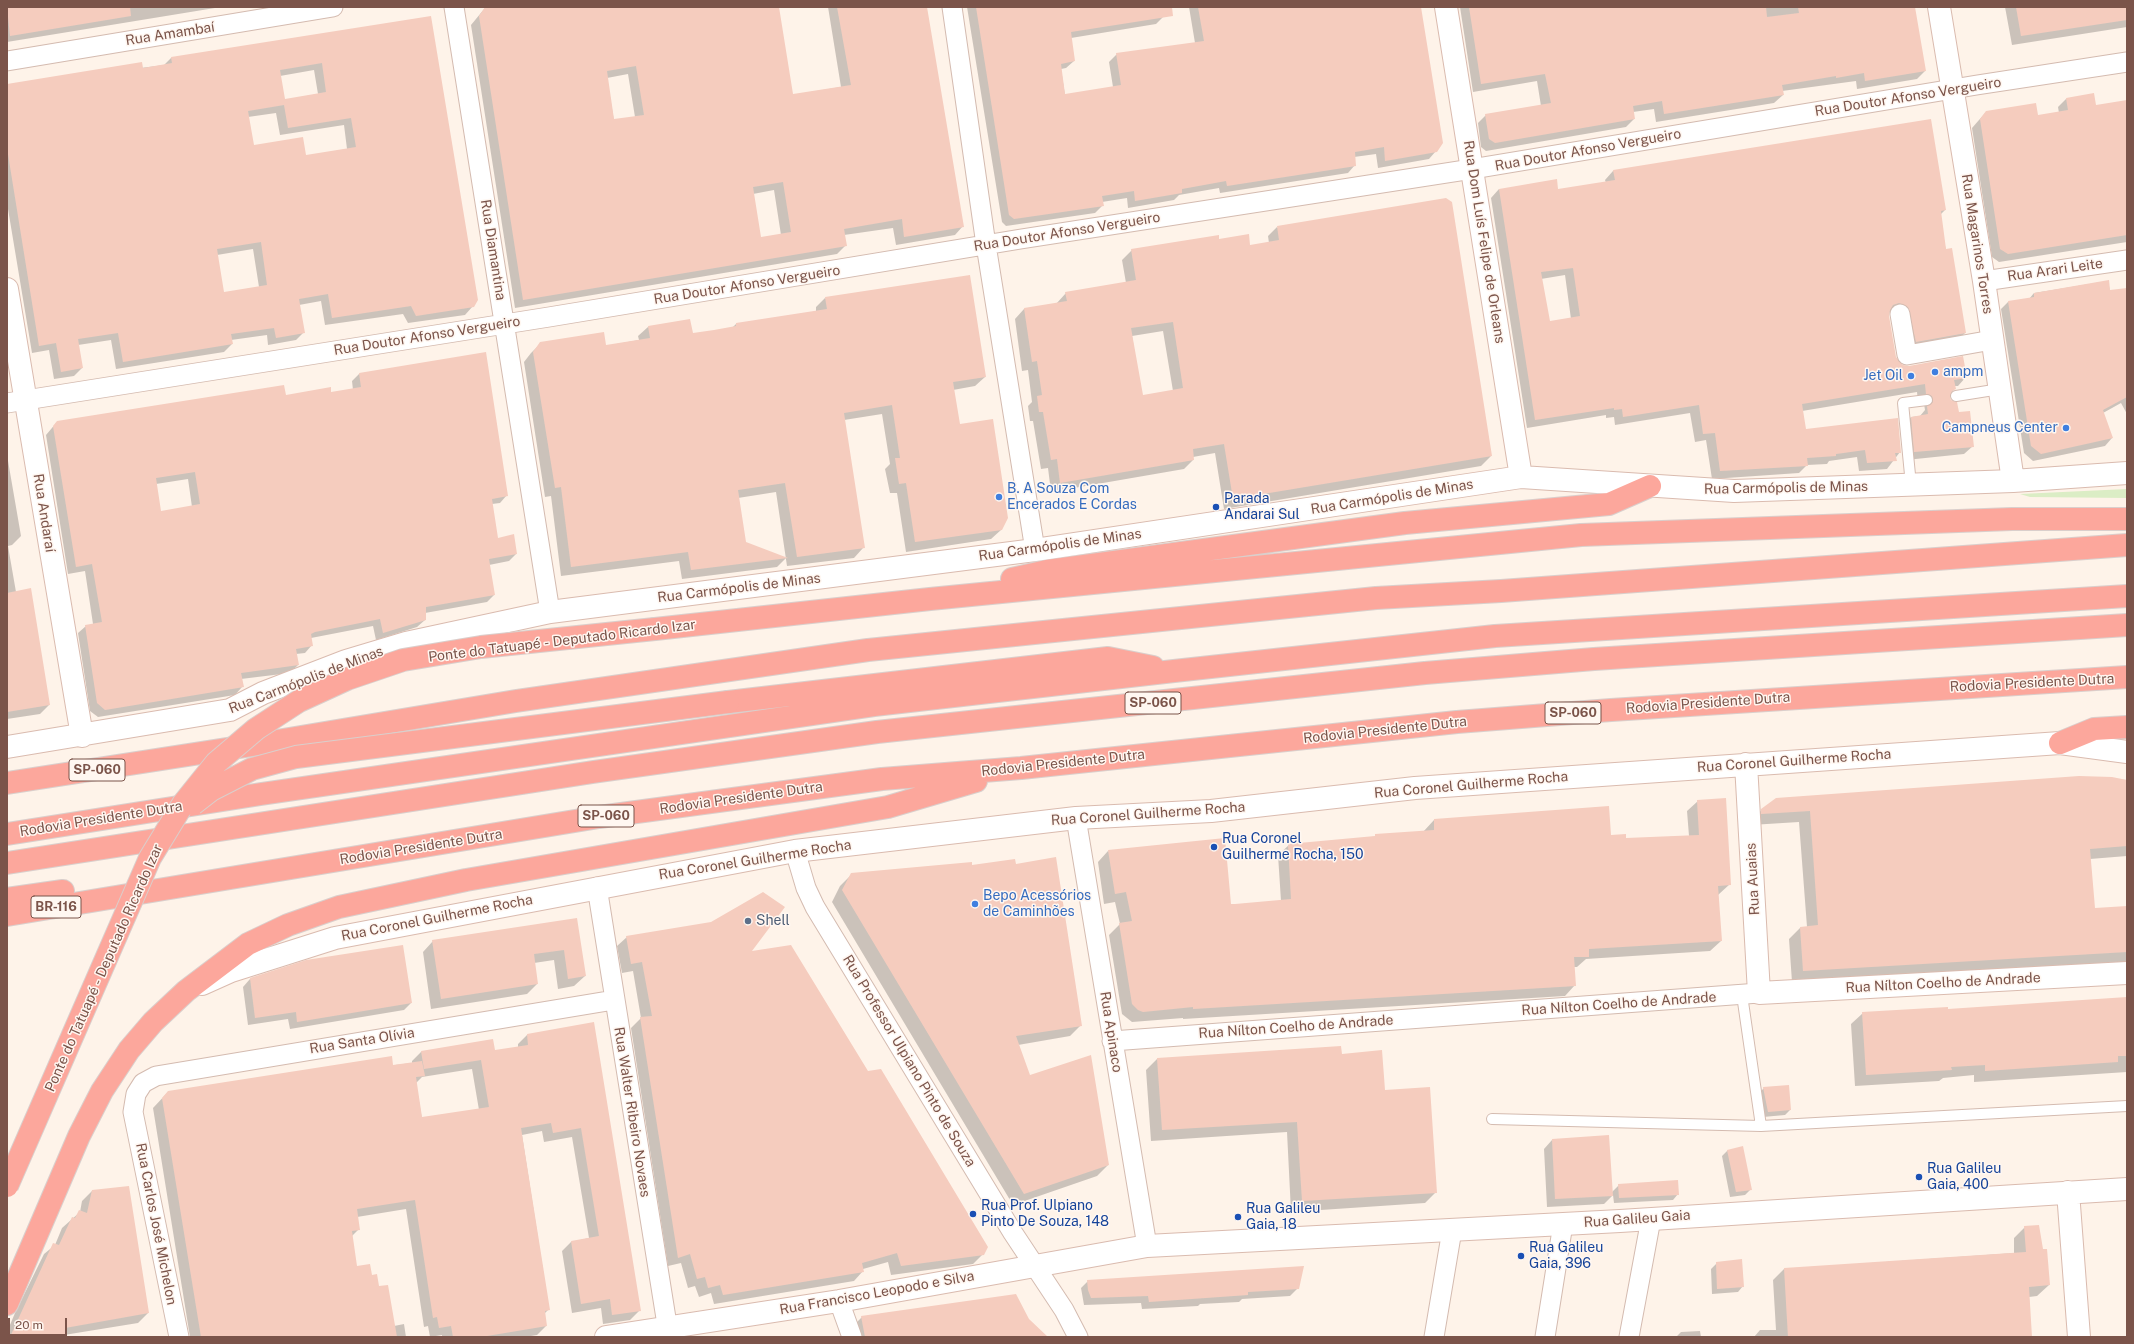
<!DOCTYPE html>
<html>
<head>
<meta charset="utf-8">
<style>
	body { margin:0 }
	#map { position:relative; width:2134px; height:1344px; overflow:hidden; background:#fef3e9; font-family:"Public Sans",sans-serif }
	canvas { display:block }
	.frame { position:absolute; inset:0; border:8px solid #7b544a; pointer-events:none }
	.scale { position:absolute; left:8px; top:1318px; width:59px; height:18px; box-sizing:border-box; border:2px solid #7b544a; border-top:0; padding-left:5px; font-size:12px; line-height:14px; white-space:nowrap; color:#7b544a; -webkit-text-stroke:3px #fff7f1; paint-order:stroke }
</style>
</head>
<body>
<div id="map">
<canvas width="2134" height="1344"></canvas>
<div class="frame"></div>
<div class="scale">20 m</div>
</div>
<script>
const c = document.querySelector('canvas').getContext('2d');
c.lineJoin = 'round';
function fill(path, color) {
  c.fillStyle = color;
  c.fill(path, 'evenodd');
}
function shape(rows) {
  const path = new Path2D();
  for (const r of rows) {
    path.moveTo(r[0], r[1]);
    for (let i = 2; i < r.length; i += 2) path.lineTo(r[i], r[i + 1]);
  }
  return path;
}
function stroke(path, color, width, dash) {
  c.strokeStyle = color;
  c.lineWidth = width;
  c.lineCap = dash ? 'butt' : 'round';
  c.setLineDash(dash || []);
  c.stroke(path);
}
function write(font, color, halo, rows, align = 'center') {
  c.font = font + ' "Public Sans",sans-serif';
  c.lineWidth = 3;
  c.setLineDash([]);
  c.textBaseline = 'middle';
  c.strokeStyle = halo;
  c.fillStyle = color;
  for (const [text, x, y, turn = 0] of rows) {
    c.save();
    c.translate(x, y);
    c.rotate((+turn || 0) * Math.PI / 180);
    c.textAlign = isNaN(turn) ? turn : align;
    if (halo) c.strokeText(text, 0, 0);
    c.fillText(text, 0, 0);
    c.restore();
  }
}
const green = shape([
	[2127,489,2127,498,2030,497,2020,494]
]);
const shadow = shape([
	[7,7,221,7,7,42],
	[492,7,777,7,792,95,841,87,828,7,926,7,963,226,955,235,896,245,893,228,844,235,846,245,837,254,515,308,471,25,485,8],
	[628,74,635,117,614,121,607,78],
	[774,190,781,235,760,238,753,194],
	[967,7,1162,7,1163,17,1156,24,1071,38,1074,61,1066,68,1061,69,1065,95,1113,87,1109,62,1117,54,1195,43,1189,7,1420,7,1436,151,1429,159,1378,168,1376,154,1354,157,1355,165,1348,173,1220,193,1219,188,1179,195,1174,200,1128,208,1127,198,1102,202,1102,206,1095,213,1006,226,1002,222],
	[1460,7,1914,7,1925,71,1917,79,1857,89,1856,81,1782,91,1783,95,1774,103,1656,122,1654,109,1633,112,1634,119,1626,127,1486,151,1481,147,1478,123,1486,115,1541,106,1537,81,1473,92],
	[2005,7,2127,7,2127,27,2012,45],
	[430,18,473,306,465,315,408,323,403,314,325,325,321,301,299,305,303,333,296,340,268,345,267,335,231,340,232,344,224,352,116,369,111,340,78,345,82,368,74,376,54,379,49,350,32,353,7,203,7,85,164,65,171,58],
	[314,70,318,94,284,100,280,76],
	[276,113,280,135,344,125,347,149,305,156,253,146,248,117],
	[253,249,259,287,223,293,217,255],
	[2066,99,2095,106,2127,101,2127,242,1999,262,1992,257,1972,128,1986,112,2037,116,2059,113,2058,107],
	[1613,171,1945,210,1940,215,1946,251,1965,333,1957,341,1908,350,1900,315,1890,311,1888,316,1895,357,1902,366,1966,377,1958,386,1954,386,1954,389,1948,397,1973,446,1964,454,1906,460,1903,426,1911,417,1920,416,1925,410,1924,404,1918,402,1917,392,1802,411,1805,430,1900,452,1887,469,1859,471,1857,457,1829,461,1827,464,1807,465,1799,473,1712,479,1706,440,1695,442,1690,413,1615,425,1614,417,1606,418,1606,415,1527,428,1491,198,1499,189,1557,190,1606,183,1605,180],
	[1565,275,1571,319,1549,322,1541,279],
	[1277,227,1491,456,1481,466,1224,509,1215,453,1193,457,1193,460,1184,469,1051,492,1048,468,1041,469,1033,421,1030,421,1028,406,1032,402,1028,370,1022,371,1015,319,1024,309,1056,304,1066,293,1126,283,1122,260,1132,250,1218,240,1250,246,1269,243,1268,236],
	[1163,331,1173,391,1142,396,1132,336],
	[2108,281,2110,291,2127,289,2127,414,2121,403,2103,413,2112,438,2105,446,2033,461,2024,453,2001,309,2008,302,2029,299,2034,293],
	[825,298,985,377,975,386,953,390,959,425,1001,530,991,539,906,552,897,493,890,493,885,469,890,464,882,414,844,420,863,548,854,558,787,566,776,492,738,498,745,543,786,558,777,567,682,579,679,561,561,576,551,496,545,497,524,362,531,353,541,343,605,346,639,340,638,336,648,327,692,334,732,328,736,324,816,312,816,307],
	[485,353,507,495,500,503,492,504,497,539,516,554,509,561,489,565,494,595,487,602,425,613,425,620,417,627,376,640,373,626,311,638,312,645,305,653,296,654,298,665,290,673,241,679,242,687,235,695,98,717,90,711,78,633,86,626,93,624,85,571,68,574,46,435,57,422,285,396,331,393,353,390,352,381,359,374],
	[188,479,192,507,160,512,156,484],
	[7,455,21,536,12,545,8,546,16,592,49,705,40,714,7,719],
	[2079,777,2127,780,2127,856,2090,859,2094,909,2127,908,2127,962,1792,982,1789,939,1800,928,1807,927,1799,822,1751,825,1750,821,1762,810,1776,799],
	[1698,801,1730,884,1718,895,1721,941,1710,951,1586,959,1577,967,1574,967,1575,985,1565,996,1183,1019,1183,1018,1132,1022,1122,1014,1109,935,1120,924,1115,902,1104,904,1098,862,1108,851,1230,905,1281,901,1278,855,1289,845,1423,832,1434,820,1610,836,1625,839,1689,836,1687,811],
	[1015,865,1081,1025,1070,1036,1018,1045,1029,1077,1108,1165,1097,1176,1013,1205,832,902,840,886,852,874],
	[576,919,585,976,574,986,558,989,554,960,534,963,537,984,527,994,431,1009,423,952,433,941],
	[627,937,749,952,868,1072,983,1254,973,1264,891,1275,888,1262,863,1269,863,1271,854,1281,714,1304,711,1293,699,1297,695,1286,688,1288,681,1263,668,1266,631,1028,641,1018,633,971,622,973,617,946],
	[250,979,411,1003,404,1010,290,1029,288,1019,248,1025,243,987],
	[2127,998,2127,1072,1974,1082,1974,1075,1943,1078,1939,1081,1855,1086,1851,1024,1863,1013,1947,1010],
	[593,1023,640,1310,630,1320,603,1324,601,1308,572,1313,562,1251,571,1242,589,1238,572,1137,544,1142,542,1131,522,1135,549,1309,544,1314,546,1326,537,1335,525,1337,442,1337,442,1335,430,1337,428,1326,424,1327,406,1209,357,1217,359,1229,351,1237,356,1267,371,1276,379,1288,394,1326,404,1324,406,1337,190,1337,153,1108,168,1092,412,1063,412,1061,421,1052,494,1052,518,1047,518,1044,527,1035],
	[472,1069,479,1110,422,1119,416,1083,422,1077],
	[1341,1056,1384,1091,1436,1192,1425,1203,1291,1212,1287,1132,1151,1141,1146,1070,1157,1059],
	[1764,1088,1790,1110,1785,1115,1763,1117,1758,1094],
	[1552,1140,1612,1192,1619,1185,1678,1194,1673,1200,1614,1203,1613,1195,1604,1204,1547,1207,1544,1149],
	[1728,1150,1751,1189,1745,1195,1730,1197,1722,1156],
	[92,1191,148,1313,138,1323,64,1335,64,1337,7,1337,7,1332,15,1313,44,1254,55,1245,62,1228,80,1212,82,1201],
	[2025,1227,2049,1285,2037,1296,2029,1297,2031,1337,1754,1337,1760,1330,1776,1330,1773,1280,1784,1269,2014,1253,2014,1238],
	[1717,1263,1743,1286,1738,1292,1712,1294,1711,1269],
	[1088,1281,1298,1288,1290,1296,1242,1299,1239,1302,1200,1304,1198,1306,1142,1309,1141,1303,1084,1305,1081,1288],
	[862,1317,1028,1320,1047,1337,858,1337,856,1323],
	[1700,1331,1701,1337,1676,1337,1681,1332]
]);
const building = shape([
	[7,7,130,7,131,16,10,36],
	[485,7,779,7,793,94,851,85,837,7,927,7,964,227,904,237,902,219,844,229,847,246,523,300,479,16],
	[636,66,644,115,614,119,607,71],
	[783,182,791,232,761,237,753,187],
	[976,7,1172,7,1173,16,1071,32,1075,61,1061,64,1065,94,1121,85,1116,53,1204,41,1198,7,1421,7,1443,143,1437,152,1385,161,1384,147,1355,152,1356,166,1227,186,1226,181,1182,189,1182,193,1135,201,1134,191,1102,196,1104,206,1014,219,1009,215],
	[1469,7,1766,7,1767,17,1799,13,1798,7,1915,7,1926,71,1865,81,1864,73,1836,78,1836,76,1782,85,1784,95,1664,114,1662,101,1633,106,1635,119,1495,143,1489,139,1485,114,1551,103,1545,74,1481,84],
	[2016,7,2127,7,2127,20,2021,36],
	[431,16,478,300,474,307,416,316,411,306,332,318,328,294,299,299,305,333,276,338,274,328,231,334,233,344,123,362,118,333,78,339,83,368,61,372,56,343,39,346,7,148,7,84,142,62,143,68,172,63,171,57],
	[322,63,326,92,285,99,280,70],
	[284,105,288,128,351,118,356,147,306,155,303,137,254,145,248,111],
	[261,242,267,285,224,292,217,249],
	[2094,93,2096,105,2127,100,2127,235,2008,254,2000,249,1980,119,1986,111,2036,103,2038,115,2068,110,2066,98],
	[1931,119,1946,210,1941,211,1946,249,1952,248,1966,333,1916,342,1908,307,1899,303,1893,305,1890,310,1889,316,1896,357,1903,365,1909,366,1963,356,1967,378,1954,380,1956,389,1952,391,1950,397,1951,400,1957,402,1959,412,1970,411,1974,447,1914,452,1911,417,1928,414,1927,406,1933,402,1932,396,1926,394,1925,384,1802,404,1806,429,1898,418,1901,453,1895,453,1897,461,1867,463,1865,450,1836,454,1836,456,1807,458,1808,466,1720,471,1715,433,1703,434,1699,405,1623,417,1622,409,1614,410,1614,408,1535,420,1499,189,1557,179,1558,189,1615,180,1613,170],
	[1573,268,1580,316,1550,321,1541,272],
	[1446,198,1452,202,1492,456,1233,499,1224,444,1193,449,1194,460,1060,483,1057,459,1051,460,1043,412,1039,412,1037,396,1042,395,1037,361,1032,362,1024,308,1067,301,1065,292,1136,280,1131,249,1219,235,1219,239,1249,234,1250,245,1279,240,1277,226],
	[1173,322,1183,388,1143,395,1131,328],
	[970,275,986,377,953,382,960,424,993,419,1008,518,1002,530,915,542,906,483,899,484,895,458,900,458,892,405,844,413,865,548,797,557,785,483,738,490,746,542,788,558,691,570,688,552,571,567,561,487,555,488,533,352,540,342,604,332,606,345,650,338,648,326,690,319,693,333,714,330,736,326,736,323,827,309,825,297],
	[2109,280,2110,290,2127,288,2127,397,2103,410,2113,438,2041,454,2031,446,2008,301,2034,297,2034,293],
	[486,352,508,496,492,499,498,538,514,534,517,554,489,559,495,595,426,607,426,620,383,633,380,619,315,632,311,634,313,646,296,649,299,665,241,673,244,687,105,710,97,703,85,625,102,622,92,564,76,567,53,426,57,421,284,385,286,395,331,387,331,392,361,387,359,373],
	[195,472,200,504,161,511,156,478],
	[31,588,50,705,7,712,7,593],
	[2079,776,2112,777,2127,780,2127,846,2090,849,2095,908,2127,906,2127,952,1803,971,1800,927,1818,925,1810,811,1761,814,1761,809,1776,798],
	[1726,798,1731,885,1718,886,1722,941,1589,949,1589,957,1574,957,1576,986,1193,1009,1193,1007,1143,1012,1138,1010,1132,1004,1119,923,1132,921,1126,892,1115,894,1108,850,1225,838,1231,904,1235,904,1291,899,1288,844,1375,836,1375,834,1434,830,1434,819,1609,806,1611,835,1626,834,1626,838,1699,835,1697,800],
	[1056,857,1082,1026,1016,1036,1030,1075,1091,1055,1109,1165,1024,1194,842,890,851,873,972,862,972,865,1015,859,1016,864],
	[763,892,785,907,752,951,791,945,868,1071,881,1069,988,1247,984,1255,901,1266,897,1253,862,1263,864,1272,723,1295,720,1285,708,1288,705,1277,697,1279,690,1254,678,1258,640,1017,652,1016,642,962,631,964,626,936,711,922],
	[577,918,586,976,568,979,564,950,534,954,538,984,441,999,432,940],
	[403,945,412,1003,297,1022,296,1012,255,1018,250,978,306,960],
	[2127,997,2127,1056,2118,1056,2118,1062,1985,1071,1985,1065,1951,1067,1952,1070,1866,1075,1862,1012,1948,1007,1948,1009],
	[594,1022,641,1311,612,1315,610,1299,581,1304,571,1241,599,1236,581,1128,553,1133,551,1123,521,1128,550,1310,545,1311,547,1326,481,1337,453,1337,451,1326,439,1328,437,1317,433,1318,415,1200,357,1209,360,1230,352,1231,357,1266,370,1264,372,1275,377,1274,379,1286,388,1285,397,1337,201,1337,162,1098,168,1091,392,1056,393,1065,422,1061,425,1076,416,1077,422,1117,489,1107,481,1060,424,1069,421,1051,493,1039,495,1050,528,1045,527,1034],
	[1341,1046,1342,1054,1382,1050,1385,1090,1430,1087,1437,1193,1302,1201,1297,1122,1162,1130,1157,1058],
	[1789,1085,1791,1110,1768,1112,1763,1087],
	[1609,1135,1613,1196,1555,1199,1552,1139],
	[1743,1146,1752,1190,1736,1192,1727,1150],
	[1678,1180,1679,1195,1619,1198,1618,1184],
	[129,1186,149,1313,65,1328,65,1337,10,1337,53,1243,59,1245,72,1217,75,1218,79,1210,87,1213,92,1190],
	[2039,1225,2043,1249,2047,1249,2050,1285,2029,1287,2032,1337,1788,1337,1784,1268,2026,1252,2024,1226],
	[1742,1259,1744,1287,1717,1289,1716,1262],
	[1304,1266,1299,1289,1248,1292,1248,1295,1149,1302,1148,1296,1091,1298,1088,1290,1087,1280],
	[1016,1294,1029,1319,1048,1337,865,1337,861,1316]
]);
const lane = shape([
	[1956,396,2000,389],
	[1911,485,1903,403,1927,400],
	[1742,995,1761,1126],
	[1492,1119,1761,1126,2127,1106]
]);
const street = shape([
	[454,7,550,612],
	[952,7,986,245,1035,550],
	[7,61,333,7],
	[1984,281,2127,260],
	[1900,314,1907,355,1992,340],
	[7,403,549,317,1021,239,1472,169,1977,85,2127,62],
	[1076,818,1147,1246],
	[795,851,806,888,815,907,1013,1233,1064,1310,1078,1337],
	[597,887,669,1337],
	[1112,1041,1759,993],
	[839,1301,852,1337],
	[179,1337,133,1112,136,1094,143,1083,156,1076,614,1000],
	[1434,1337,1452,1230],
	[1545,1337,1563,1224],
	[1629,1337,1651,1219]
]);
const secondary = shape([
	[1446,7,1521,477],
	[1939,7,1984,281,2013,481],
	[7,289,82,736],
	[7,747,230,710,263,693,346,661,406,643,550,612,1035,550,1521,477,1734,491,2013,481,2127,473],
	[1746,764,1759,993,2127,973],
	[202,984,231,971,335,938,795,851,1076,818,1211,811,1415,788,2060,743,2127,752],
	[2068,1192,2079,1337],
	[606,1337,839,1301,1147,1246,1620,1221,2127,1189]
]);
const highway = shape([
	[1012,579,1047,571,1405,523,1609,504,1650,486],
	[655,629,930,599,1581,535,2012,519,2127,519],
	[728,702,1108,658,1153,667],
	[2060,743,2094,729,2127,727],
	[7,783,259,744,516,701,868,650,1376,598,1501,591,2127,545],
	[7,834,261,794,874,705,1174,671,1495,636,2127,596],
	[7,863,593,772,877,732,1425,673,1594,659,2127,625],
	[7,899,63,891],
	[7,915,599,817,882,779,1021,768,1457,722,1611,710,2127,677],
	[7,1304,79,1136,102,1091,129,1050,153,1022,186,991,248,944,288,925,339,907,466,880,888,807,976,781]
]);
const highwayBridge = shape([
	[193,804,211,790,252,769,296,757,728,702],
	[7,1186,150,858,183,804,216,763,256,729,299,701,347,679,403,660,481,647,655,629]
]);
const markers = [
	[1935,372,4,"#3f7fe0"],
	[1911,376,4,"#3f7fe0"],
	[2066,428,4,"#3f7fe0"],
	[999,497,4,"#3f7fe0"],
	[1216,507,4,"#1a4fb4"],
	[1214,847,4,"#1a4fb4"],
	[975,904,4,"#3f7fe0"],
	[748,921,4,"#5c6f8a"],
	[1919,1177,4,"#1a4fb4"],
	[973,1214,4,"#1a4fb4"],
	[1238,1217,4,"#1a4fb4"],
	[1521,1256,4,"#1a4fb4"]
];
const shields = [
	[1153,703,56],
	[1573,713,56],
	[97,770,56],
	[606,816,56],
	[56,907,50]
];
const shieldNames = [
	["SP-060",1153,703],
	["SP-060",1573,713],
	["SP-060",97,770],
	["SP-060",606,816],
	["BR-116",56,907]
];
const streetNames = [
	["Rua Amambaí",170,34,-9],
	["Rua Doutor Afonso Vergueiro",1908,97,-9],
	["Rua Doutor Afonso Vergueiro",1588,150,-10],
	["Rua Doutor Afonso Vergueiro",1067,232,-9],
	["Rua Dom Luís Felipe de Orleans",1484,242,81],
	["Rua Magarinos Torres",1977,244,81],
	["Rua Diamantina",493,250,81],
	["Rua Arari Leite",2055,270,-8],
	["Rua Doutor Afonso Vergueiro",747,285,-9],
	["Rua Doutor Afonso Vergueiro",427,336,-9],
	["Rua Carmópolis de Minas",1786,488,-1],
	["Rua Carmópolis de Minas",1392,497,-9],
	["Rua Andaraí",44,513,81],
	["Rua Carmópolis de Minas",1060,545,-8],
	["Rua Carmópolis de Minas",739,588,-7],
	["Ponte do Tatuapé - Deputado Ricardo Izar",562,641,-7],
	["Rua Carmópolis de Minas",306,680,-21],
	["Rodovia Presidente Dutra",2032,683,-3],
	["Rodovia Presidente Dutra",1708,703,-4],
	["Rodovia Presidente Dutra",1385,730,-6],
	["Rua Coronel Guilherme Rocha",1794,761,-4],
	["Rodovia Presidente Dutra",1063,763,-6],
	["Rua Coronel Guilherme Rocha",1471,785,-5],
	["Rodovia Presidente Dutra",741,798,-8],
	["Rua Coronel Guilherme Rocha",1148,814,-4],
	["Rodovia Presidente Dutra",101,819,-9],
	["Rodovia Presidente Dutra",421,847,-9],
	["Rua Coronel Guilherme Rocha",755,860,-9],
	["Rua Auaias",1753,879,-93],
	["Rua Coronel Guilherme Rocha",437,918,-11],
	["Ponte do Tatuapé - Deputado Ricardo Izar",104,968,-66],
	["Rua Nílton Coelho de Andrade",1943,983,-3],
	["Rua Nílton Coelho de Andrade",1619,1004,-4],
	["Rua Nílton Coelho de Andrade",1296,1027,-4],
	["Rua Apinaco",1111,1032,81],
	["Rua Santa Olívia",362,1041,-9],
	["Rua Professor Ulpiano Pinto de Souza",909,1061,59],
	["Rua Walter Ribeiro Novaes",632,1112,81],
	["Rua Galileu Gaia",1637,1219,-4],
	["Rua Carlos José Michelon",156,1224,79],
	["Rua Francisco Leopodo e Silva",877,1293,-10]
];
const shopNames = [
	["ampm",1943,372],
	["Jet Oil",1903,376,"right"],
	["Campneus Center",2058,428,"right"],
	["B. A Souza Com",1007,489],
	["Encerados E Cordas",1007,505],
	["Bepo Acessórios",983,896],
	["de Caminhões",983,912]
];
const transitNames = [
	["Parada",1224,499],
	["Andarai Sul",1224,515],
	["Rua Coronel",1222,839],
	["Guilherme Rocha, 150",1222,855],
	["Rua Galileu",1927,1169],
	["Gaia, 400",1927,1185],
	["Rua Prof. Ulpiano",981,1206],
	["Pinto De Souza, 148",981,1222],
	["Rua Galileu",1246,1209],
	["Gaia, 18",1246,1225],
	["Rua Galileu",1529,1248],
	["Gaia, 396",1529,1264]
];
const serviceNames = [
	["Shell",756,921]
];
fill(green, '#dbedc5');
fill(shadow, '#0003');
fill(building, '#f5ccbe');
stroke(lane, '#d4bbb0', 12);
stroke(street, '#d4bbb0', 21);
stroke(secondary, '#dabbaf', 24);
stroke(highway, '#dacfcc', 24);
stroke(lane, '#fff', 10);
stroke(street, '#fff', 19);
stroke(secondary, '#fff', 22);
stroke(highway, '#fca79c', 22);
stroke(highwayBridge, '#dacfcc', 24, []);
stroke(highwayBridge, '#fca79c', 22);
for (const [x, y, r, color] of markers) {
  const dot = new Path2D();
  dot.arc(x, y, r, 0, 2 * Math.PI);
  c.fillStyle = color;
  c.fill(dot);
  stroke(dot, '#fff7f1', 1.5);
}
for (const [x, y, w] of shields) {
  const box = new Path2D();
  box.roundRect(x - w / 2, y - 11, w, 22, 3);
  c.fillStyle = '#fff7f1';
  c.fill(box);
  stroke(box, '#7b544a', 1);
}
write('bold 13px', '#7b544a', null, shieldNames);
write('14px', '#7b544a', '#fff7f1', streetNames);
write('14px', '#366cbe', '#fff7f1', shopNames, 'left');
write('14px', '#164399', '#fff7f1', transitNames, 'left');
write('14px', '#4e5e75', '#fff7f1', serviceNames, 'left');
</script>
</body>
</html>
